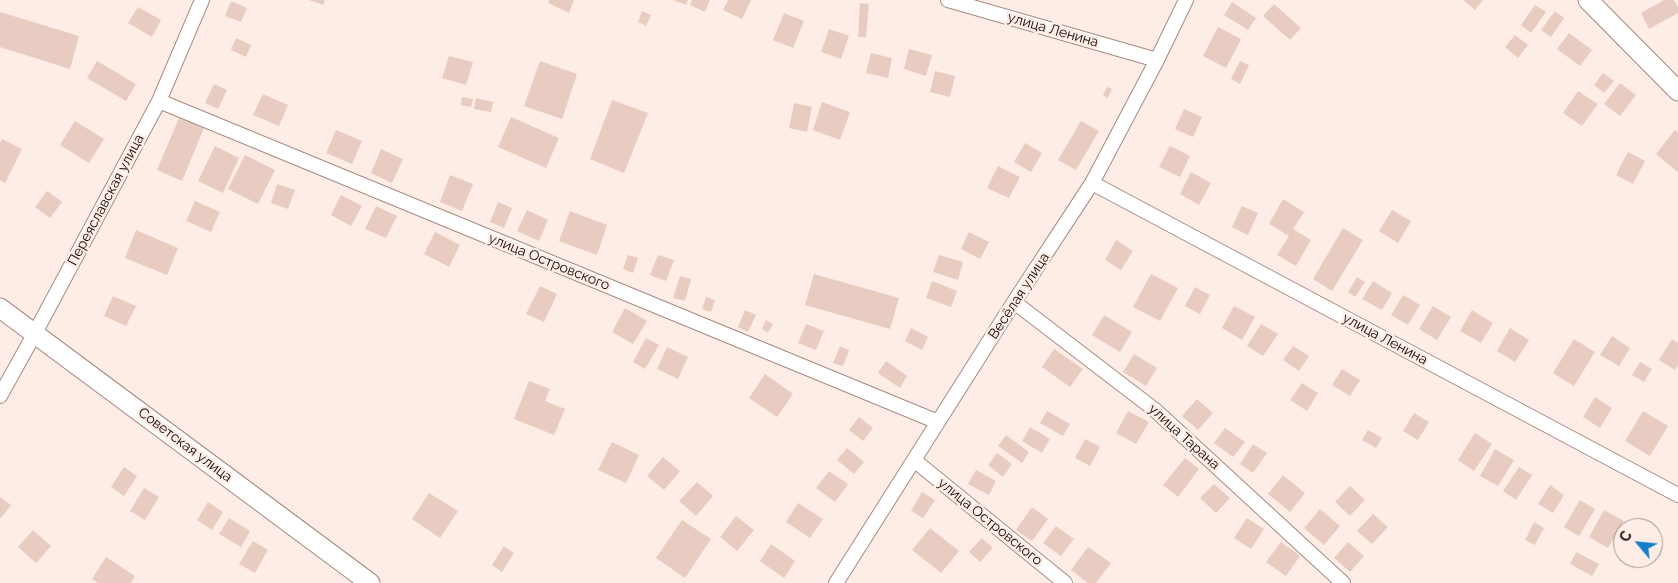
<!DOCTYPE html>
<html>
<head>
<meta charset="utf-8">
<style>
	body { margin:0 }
	#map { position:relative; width:1678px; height:583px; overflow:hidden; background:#feece6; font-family:Raleway,sans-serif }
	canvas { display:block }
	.north { position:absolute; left:1613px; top:518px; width:50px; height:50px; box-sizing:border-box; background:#feece6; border:1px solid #a0918c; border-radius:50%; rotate:298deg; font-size:14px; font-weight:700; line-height:20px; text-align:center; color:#120906 }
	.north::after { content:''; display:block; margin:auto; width:18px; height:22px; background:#1180ca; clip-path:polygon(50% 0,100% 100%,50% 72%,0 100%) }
</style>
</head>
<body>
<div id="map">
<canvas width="1678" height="583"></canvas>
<div class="north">С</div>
</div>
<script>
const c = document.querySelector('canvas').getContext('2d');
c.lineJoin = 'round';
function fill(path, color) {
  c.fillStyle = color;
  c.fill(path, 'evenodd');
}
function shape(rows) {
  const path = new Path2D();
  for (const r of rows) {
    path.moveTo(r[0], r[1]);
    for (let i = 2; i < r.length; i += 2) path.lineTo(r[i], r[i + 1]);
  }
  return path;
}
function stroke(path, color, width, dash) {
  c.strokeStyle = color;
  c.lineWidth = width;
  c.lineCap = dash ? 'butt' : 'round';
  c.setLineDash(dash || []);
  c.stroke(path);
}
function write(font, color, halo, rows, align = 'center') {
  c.font = font + ' Raleway,sans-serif';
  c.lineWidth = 5;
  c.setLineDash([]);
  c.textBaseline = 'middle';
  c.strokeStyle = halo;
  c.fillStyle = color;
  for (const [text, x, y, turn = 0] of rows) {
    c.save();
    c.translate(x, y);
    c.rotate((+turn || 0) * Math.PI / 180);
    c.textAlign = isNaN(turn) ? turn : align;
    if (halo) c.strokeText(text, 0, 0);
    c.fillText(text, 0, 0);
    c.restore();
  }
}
const building = shape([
	[309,0,325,0,323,5],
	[549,0,574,0,569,13,548,3],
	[673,0,688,0,686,5],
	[692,0,710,0,705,12,690,5],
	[728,0,751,0,742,19,723,10],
	[1463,0,1483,0,1475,10],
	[1664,0,1674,0,1678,7,1678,13,1649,29,1641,13],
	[231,1,247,8,241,22,225,16],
	[1232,2,1256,18,1248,30,1224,15],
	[860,3,869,4,866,37,858,37],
	[1274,4,1301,28,1290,40,1263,16],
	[1535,5,1546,12,1531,33,1521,25],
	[138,7,161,20,152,37,128,23],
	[642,11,651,15,646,26,638,22],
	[1555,11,1564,18,1551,37,1541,30],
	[0,12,79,36,70,69,0,47],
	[784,13,804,21,793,48,773,40],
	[1218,27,1241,39,1226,68,1203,56],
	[829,29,849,36,841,59,821,52],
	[1569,33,1592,50,1580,66,1557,49],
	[1515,35,1528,45,1518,58,1505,47],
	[236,38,251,45,246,57,231,50],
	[909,49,932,55,926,76,904,69],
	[871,53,892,58,888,78,866,73],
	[449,56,473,62,466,85,442,78],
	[97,61,136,84,126,101,87,78],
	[540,61,577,74,562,119,524,106],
	[1240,61,1249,65,1240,84,1231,79],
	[935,71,955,76,950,97,930,92],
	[1603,73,1614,81,1604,93,1594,85],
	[1620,83,1636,95,1620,116,1604,104],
	[214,84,227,90,218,109,205,103],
	[1107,87,1112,89,1108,98,1103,95],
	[1578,91,1598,104,1582,126,1563,113],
	[263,94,288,105,279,126,253,115],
	[462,97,473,99,471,107,461,105],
	[476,98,493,102,491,112,474,109],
	[612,100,648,113,624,173,590,159],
	[822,102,850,112,840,140,813,130],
	[794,103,812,107,807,132,789,128],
	[1184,109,1202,117,1193,137,1175,129],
	[511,117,559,138,546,168,498,147],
	[179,118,204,128,182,181,157,170],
	[75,121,104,139,89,163,60,145],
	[1081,121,1099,131,1076,170,1058,160],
	[336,130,362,141,352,164,326,153],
	[1675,130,1678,132,1678,172,1656,154],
	[2,139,22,149,5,183,0,180,0,143],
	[1025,143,1042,153,1031,172,1014,162],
	[215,146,239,158,223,193,198,181],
	[1170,146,1190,156,1180,177,1159,167],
	[381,149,403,159,392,183,371,173],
	[1628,152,1645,161,1633,184,1616,175],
	[245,155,275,170,258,204,228,189],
	[998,166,1020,177,1009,198,987,188],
	[1191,172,1211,183,1199,205,1180,194],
	[450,175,473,184,462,211,440,202],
	[277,184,295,190,288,209,271,203],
	[47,191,62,202,50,218,35,207],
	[341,195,362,206,351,226,331,215],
	[1283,199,1304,212,1293,229,1311,240,1296,266,1277,255,1289,236,1269,224],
	[195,201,220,212,211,232,186,221],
	[498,202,512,208,504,228,490,222],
	[376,206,397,216,386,238,365,229],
	[1242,206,1258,213,1248,235,1232,227],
	[527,210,548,220,539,241,517,231],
	[1392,210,1411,221,1398,243,1379,231],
	[570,211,607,225,597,255,559,241],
	[1343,228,1363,240,1332,291,1313,279],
	[136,230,178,248,167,275,125,258],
	[435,232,460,245,449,267,424,254],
	[969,232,989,242,980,259,961,249],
	[1116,240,1133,251,1121,270,1105,260],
	[628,255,638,258,633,273,623,269],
	[658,255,674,260,666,281,650,275],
	[939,255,963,262,958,280,933,272],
	[814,274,899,298,890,329,805,305],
	[1151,274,1178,288,1160,321,1133,307],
	[680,276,691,279,685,301,673,298],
	[1357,277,1365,282,1355,297,1348,292],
	[932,281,957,291,951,307,926,298],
	[1373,281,1392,293,1382,310,1362,299],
	[540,286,557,294,544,322,526,314],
	[1195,287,1210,295,1200,314,1185,306],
	[1403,295,1420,305,1408,325,1391,315],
	[113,296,136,306,126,326,104,316],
	[706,297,715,300,711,312,702,309],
	[1234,306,1255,317,1242,340,1222,328],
	[1433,306,1451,317,1437,340,1419,329],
	[625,308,647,321,633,344,612,332],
	[745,310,756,315,748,332,738,327],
	[1472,310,1493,323,1481,343,1460,331],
	[1104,315,1132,332,1120,352,1092,335],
	[766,320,773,324,768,333,762,329],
	[806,324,824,331,816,350,798,343],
	[1261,324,1278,334,1263,356,1247,346],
	[911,328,928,337,922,350,905,341],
	[1510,328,1529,340,1515,362,1497,351],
	[1612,336,1630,348,1619,366,1600,355],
	[646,338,659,345,645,369,633,362],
	[1574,339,1595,352,1574,386,1553,373],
	[1672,339,1678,343,1678,365,1675,370,1659,360],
	[840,346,849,350,843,366,833,363],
	[1293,346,1309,356,1299,371,1283,360],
	[667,347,688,357,678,379,657,369],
	[1054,349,1083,369,1070,387,1042,367],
	[1134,354,1157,368,1146,386,1123,372],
	[886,361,907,376,900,388,878,373],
	[1640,362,1652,369,1644,382,1632,375],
	[1342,369,1360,380,1350,396,1332,385],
	[765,374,793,394,777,417,749,398],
	[529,381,550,389,545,401,565,409,554,435,514,419],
	[1302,383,1318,393,1307,411,1290,400],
	[1595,397,1612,408,1600,428,1583,417],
	[1197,399,1213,413,1198,430,1182,416],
	[1047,411,1070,424,1063,436,1040,423],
	[1128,411,1149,422,1136,444,1116,433],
	[1643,411,1668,426,1650,456,1625,441],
	[1414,413,1429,422,1418,440,1403,431],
	[859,417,873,428,863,441,849,430],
	[1030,427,1050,439,1042,453,1022,441],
	[1225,428,1245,442,1233,457,1214,443],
	[1368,430,1382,438,1376,448,1362,440],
	[1475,433,1492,444,1474,471,1458,460],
	[1006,435,1029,452,1022,463,998,446],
	[1085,439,1100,447,1090,466,1075,458],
	[612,442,639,455,626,483,598,470],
	[1253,444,1267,453,1253,473,1240,464],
	[847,448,864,462,854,474,837,460],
	[1495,449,1514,460,1498,486,1480,476],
	[997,453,1012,464,1003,477,988,465],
	[663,457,680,471,664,490,647,476],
	[1185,458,1199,469,1178,497,1163,485],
	[124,467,137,476,124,496,111,487],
	[1519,467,1532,475,1516,500,1503,491],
	[976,470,996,481,989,495,968,484],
	[829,471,848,484,835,502,816,488],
	[1283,475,1305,493,1290,512,1268,494],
	[697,482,713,496,696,516,679,501],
	[1214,484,1230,498,1216,513,1200,498],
	[1550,485,1564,495,1553,513,1538,504],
	[1350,486,1365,500,1350,516,1335,502],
	[144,488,159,497,145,520,130,511],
	[922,492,935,500,923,518,911,511],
	[429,493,458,511,440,538,412,519],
	[0,497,11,505,1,518,0,517],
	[1580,500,1595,509,1579,536,1564,527],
	[208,502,223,512,212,530,197,520],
	[798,503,823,519,810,538,786,522],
	[1032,507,1048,519,1032,541,1016,530],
	[1320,509,1340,526,1324,545,1304,528],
	[1604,510,1624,521,1608,548,1589,537],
	[1373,514,1388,527,1372,544,1357,531],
	[736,516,754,530,737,551,720,537],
	[229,518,250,531,241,547,219,534],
	[1247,518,1264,529,1251,549,1234,538],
	[682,520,711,539,685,578,656,558],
	[1534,522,1544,528,1535,545,1525,540],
	[1056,526,1074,539,1061,556,1043,543],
	[930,528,959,551,941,573,912,550],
	[33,530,51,546,36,563,18,547],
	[982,538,993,548,980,562,969,552],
	[253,541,268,550,255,573,239,564],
	[1281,542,1300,556,1286,576,1266,562],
	[1348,542,1364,556,1350,572,1334,558],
	[771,544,795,561,784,578,760,561],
	[504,546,514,553,502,572,492,565],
	[1088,547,1111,563,1096,583,1088,583,1071,570],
	[1623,548,1623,558,1645,558,1639,568,1618,556],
	[1576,552,1599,564,1592,576,1570,564],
	[106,557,135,576,131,583,98,583,92,579]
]);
const minor = shape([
	[948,0,1157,60],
	[159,101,938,422],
	[1092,183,1678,495],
	[1014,302,1155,410,1343,583],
	[0,396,35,333,159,101,202,0],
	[914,460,1065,583],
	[836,583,1014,302,1092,183,1157,60,1186,0]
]);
const secondary = shape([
	[1588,0,1678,91],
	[0,308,370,583]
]);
const streetNames = [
	["улица Ленина",1053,30,16],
	["Переяславская улица",106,200,-62],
	["улица Островского",549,262,22],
	["Весёлая улица",1019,296,-57],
	["улица Ленина",1385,339,28],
	["улица Тарана",1184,437,42],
	["Советская улица",185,445,37],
	["улица Островского",990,522,39]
];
fill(building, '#e8ccc1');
stroke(minor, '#a68b81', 16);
stroke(secondary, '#a68b81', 21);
stroke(minor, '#fff', 14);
stroke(secondary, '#fff', 19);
write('14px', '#120906', '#feece6', streetNames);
</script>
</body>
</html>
